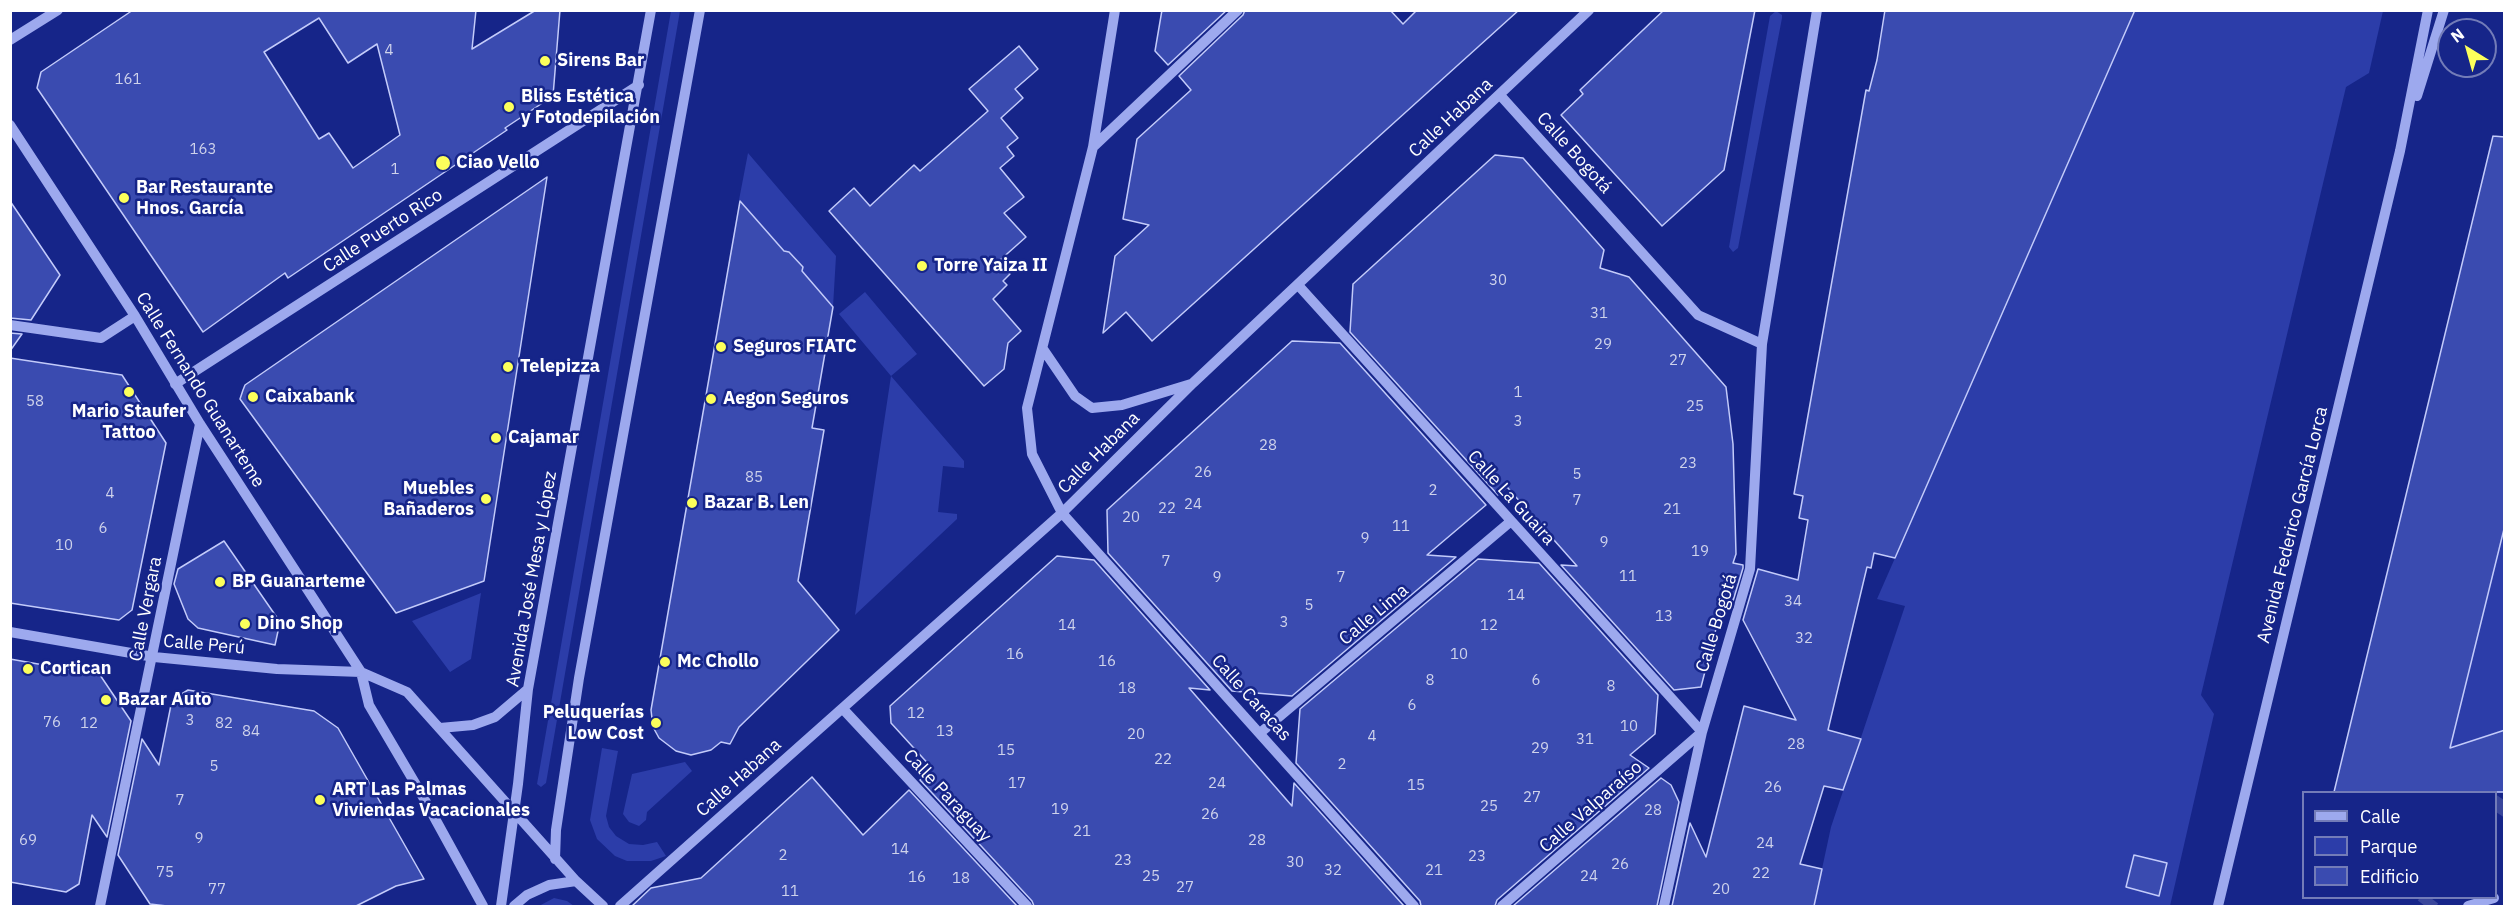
<!DOCTYPE html>
<html>
<head>
<meta charset="utf-8">
<style>
	body { margin:0 }
	#map { position:relative; width:2515px; height:917px; overflow:hidden; background:#162589; font-family:"IBM Plex Sans",sans-serif }
	canvas { display:block }
	.frame { position:absolute; inset:0; border:12px solid #fff; pointer-events:none }
	.legend { position:absolute; left:2302px; top:791px; width:195px; height:108px; box-sizing:border-box; background:#162589; border:2px solid #737cb8; margin:0; padding:8px 10px; list-style:none; font-size:18px; color:#fff }
	.legend li { display:flex; align-items:center; gap:12px; height:30px }
	.legend b { width:30px; border:2px solid #737cb8 }
	.north { position:absolute; left:2437px; top:18px; width:60px; height:60px; box-sizing:border-box; background:#162589; border:2px solid #737cb8; border-radius:50%; rotate:323deg; font-size:16px; font-weight:700; line-height:24px; text-align:center; color:#fff }
	.north::after { content:''; display:block; margin:auto; width:21px; height:27px; background:#fcff5b; clip-path:polygon(50% 0,100% 100%,50% 72%,0 100%) }
</style>
</head>
<body>
<div id="map">
<canvas width="2515" height="917"></canvas>
<div class="frame"></div>
<ul class="legend">
<li><b style="height:8px;background:#9da9ee"></b>Calle</li>
<li><b style="height:16px;background:#2c3da9"></b>Parque</li>
<li><b style="height:16px;background:#3a4bb0"></b>Edificio</li>
</ul>
<div class="north">N</div>
</div>
<script>
const c = document.querySelector('canvas').getContext('2d');
c.lineJoin = 'round';
function fill(path, color) {
  c.fillStyle = color;
  c.fill(path, 'evenodd');
}
function shape(rows) {
  const path = new Path2D();
  for (const r of rows) {
    path.moveTo(r[0], r[1]);
    for (let i = 2; i < r.length; i += 2) path.lineTo(r[i], r[i + 1]);
  }
  return path;
}
function stroke(path, color, width, dash) {
  c.strokeStyle = color;
  c.lineWidth = width;
  c.lineCap = dash ? 'butt' : 'round';
  c.setLineDash(dash || []);
  c.stroke(path);
}
function write(font, color, halo, rows, align = 'center') {
  c.font = font + ' "IBM Plex Sans",sans-serif';
  c.lineWidth = 5;
  c.setLineDash([]);
  c.textBaseline = 'middle';
  c.strokeStyle = halo;
  c.fillStyle = color;
  for (const [text, x, y, turn = 0] of rows) {
    c.save();
    c.translate(x, y);
    c.rotate((+turn || 0) * Math.PI / 180);
    c.textAlign = isNaN(turn) ? turn : align;
    if (halo) c.strokeText(text, 0, 0);
    c.fillText(text, 0, 0);
    c.restore();
  }
}
const green = shape([
	[671,11,680,11,546,783,541,787,537,784],
	[1776,11,1782,15,1782,18,1738,248,1733,252,1729,247,1770,16],
	[2135,11,2383,11,2369,73,2346,87,2201,695,2214,714,2170,906,1814,906,1831,827,1905,606,1877,599],
	[748,153,836,256,833,307,802,271,789,252,784,251,739,200],
	[865,292,917,354,891,376,964,461,964,468,943,466,938,512,957,514,957,519,855,615,891,376,839,314],
	[2504,525,2504,730,2450,748],
	[481,593,471,659,450,672,412,621],
	[602,748,618,751,606,816,609,827,616,836,629,844,643,845,657,842,666,856,651,861,627,861,615,856,597,839,590,820],
	[685,762,692,771,647,812,646,820,639,826,629,822,623,814,632,774],
	[554,898,567,901,574,906,539,906]
]);
const building = shape([
	[133,10,476,10,472,49,536,10,560,10,553,96,505,128,507,130,288,278,285,273,203,332,37,88,41,72,133,10],
	[319,18,348,63,377,44,400,135,353,168,329,133,319,139,264,52,319,18],
	[1162,10,1227,10,1168,65,1155,51,1162,10],
	[1245,10,1390,10,1403,24,1417,10,1519,10,1152,341,1126,312,1103,333,1115,256,1149,225,1123,219,1137,139,1191,90,1179,76,1243,15,1245,10],
	[1664,10,1755,10,1724,170,1662,226,1561,115,1583,94,1580,90,1664,10],
	[1885,10,2135,10,1895,558,1874,553,1871,568,1867,567,1828,730,1861,739,1843,790,1824,786,1800,864,1822,869,1814,906,1672,906,1690,823,1706,857,1744,706,1796,720,1743,620,1758,569,1798,580,1808,520,1799,518,1803,496,1794,494,1866,90,1869,91,1877,60,1885,10],
	[1019,46,1038,69,1015,89,1023,98,1001,118,1018,138,1007,147,1014,156,1000,168,1024,197,1004,213,1026,237,999,261,1010,274,1003,281,1007,285,993,299,1021,331,1008,343,1004,369,984,386,829,211,854,188,870,206,914,165,920,171,988,111,969,89,1019,46],
	[2493,136,2505,137,2505,525,2450,748,2505,730,2505,792,2334,792,2493,136],
	[1495,155,1523,158,1604,250,1600,268,1629,277,1726,387,1733,444,1736,554,1733,563,1743,565,1743,568,1733,601,1726,590,1701,687,1674,690,1561,565,1577,566,1507,487,1498,495,1350,332,1353,284,1495,155],
	[547,177,484,581,396,613,240,399,243,390,245,385,547,177],
	[10,201,60,275,31,320,10,318,10,201],
	[740,201,784,251,789,252,803,267,802,271,833,307,812,428,824,430,798,581,839,630,739,727,730,744,721,742,711,750,691,755,676,751,659,738,653,727,651,710,740,201],
	[10,333,22,334,10,351,10,333],
	[1292,341,1340,343,1486,505,1427,555,1456,557,1292,696,1232,691,1108,553,1107,510,1292,341],
	[10,358,122,375,166,443,132,610,119,620,10,603,10,358],
	[224,541,280,622,275,645,198,628,188,619,174,584,178,569,224,541],
	[1057,556,1094,560,1210,690,1189,688,1292,806,1294,783,1404,906,1034,906,1032,901,920,780,932,768,891,723,890,706,1057,556],
	[1478,559,1539,563,1658,695,1655,734,1630,755,1649,768,1497,900,1495,906,1421,906,1420,901,1296,763,1300,709,1478,559],
	[10,659,100,675,131,721,107,837,92,815,79,884,66,892,10,882,10,659],
	[188,690,314,711,338,728,424,879,396,886,356,906,167,906,150,904,118,855,142,739,159,765,172,700,188,690],
	[812,777,863,835,909,790,1017,906,632,906,651,888,701,878,812,777],
	[1661,778,1671,785,1679,802,1657,906,1513,906,1661,778],
	[2134,855,2167,863,2159,896,2126,887,2134,855]
]);
const highwayTunnel = shape([
	[2496,812,2504,800],
	[2425,906,2431,898]
]);
const minor = shape([
	[1115,10,1093,147,1027,408,1032,454,1062,513,1414,906],
	[10,40,58,10],
	[1500,95,1698,315,1762,344],
	[2417,96,2444,10],
	[10,125,135,316,200,424,361,672,369,705,422,795,483,906],
	[1093,147,1238,10],
	[1298,285,1702,732,1502,906],
	[10,325,101,338,135,316],
	[1043,349,1075,396,1092,408,1122,405,1191,384],
	[175,384,639,85],
	[10,632,154,657,277,669,361,672,407,692,576,881,603,906],
	[843,709,1027,906],
	[440,728,473,725,495,717,528,689],
	[1260,733,1510,522],
	[555,859,556,830,579,678,700,10],
	[100,906,200,424],
	[501,906,518,784,528,689,651,10],
	[514,906,527,895,549,885,576,881],
	[620,906,1062,513,1193,383,1589,10],
	[1664,906,1702,732,1750,569,1762,344,1817,10],
	[2218,906,2400,151,2428,10],
	[2468,906,2494,898]
]);
const markers = [
	[545,61,6,"#fcff5b"],
	[509,107,6,"#fcff5b"],
	[443,163,8,"#fcff5b"],
	[124,198,6,"#fcff5b"],
	[922,266,6,"#fcff5b"],
	[721,347,6,"#fcff5b"],
	[508,367,6,"#fcff5b"],
	[129,392,6,"#fcff5b"],
	[253,397,6,"#fcff5b"],
	[711,399,6,"#fcff5b"],
	[496,438,6,"#fcff5b"],
	[486,499,6,"#fcff5b"],
	[692,503,6,"#fcff5b"],
	[220,582,6,"#fcff5b"],
	[245,624,6,"#fcff5b"],
	[665,662,6,"#fcff5b"],
	[28,669,6,"#fcff5b"],
	[106,700,6,"#fcff5b"],
	[656,723,6,"#fcff5b"],
	[320,800,6,"#fcff5b"]
];
const numberNames = [
	["4",389,51],
	["161",128,80],
	["163",203,150],
	["1",395,170],
	["30",1498,281],
	["31",1599,314],
	["29",1603,345],
	["27",1678,361],
	["1",1518,393],
	["58",35,402],
	["25",1695,407],
	["3",1518,422],
	["28",1268,446],
	["23",1688,464],
	["26",1203,473],
	["5",1577,475],
	["85",754,478],
	["2",1433,491],
	["4",110,494],
	["7",1577,501],
	["24",1193,505],
	["22",1167,509],
	["21",1672,510],
	["20",1131,518],
	["11",1401,527],
	["6",103,529],
	["9",1365,539],
	["9",1604,543],
	["10",64,546],
	["19",1700,552],
	["7",1166,562],
	["11",1628,577],
	["9",1217,578],
	["7",1341,578],
	["14",1516,596],
	["34",1793,602],
	["5",1309,606],
	["13",1664,617],
	["3",1284,623],
	["14",1067,626],
	["12",1489,626],
	["32",1804,639],
	["16",1015,655],
	["10",1459,655],
	["16",1107,662],
	["8",1430,681],
	["6",1536,681],
	["8",1611,687],
	["18",1127,689],
	["6",1412,706],
	["12",916,714],
	["3",190,721],
	["76",52,723],
	["12",89,724],
	["82",224,724],
	["10",1629,727],
	["84",251,732],
	["13",945,732],
	["20",1136,735],
	["4",1372,737],
	["31",1585,740],
	["28",1796,745],
	["29",1540,749],
	["15",1006,751],
	["22",1163,760],
	["2",1342,765],
	["5",214,767],
	["17",1017,784],
	["24",1217,784],
	["15",1416,786],
	["26",1773,788],
	["27",1532,798],
	["7",180,801],
	["25",1489,807],
	["19",1060,810],
	["28",1653,811],
	["26",1210,815],
	["21",1082,832],
	["9",199,839],
	["69",28,841],
	["28",1257,841],
	["24",1765,844],
	["14",900,850],
	["2",783,856],
	["23",1477,857],
	["23",1123,861],
	["30",1295,863],
	["26",1620,865],
	["32",1333,871],
	["21",1434,871],
	["75",165,873],
	["22",1761,874],
	["25",1151,877],
	["24",1589,877],
	["16",917,878],
	["18",961,879],
	["27",1185,888],
	["77",217,890],
	["20",1721,890],
	["11",790,892]
];
const poiNames = [
	["Sirens Bar",557,61],
	["Bliss Estética",521,97],
	["y Fotodepilación",521,118],
	["Ciao Vello",456,163],
	["Bar Restaurante",136,188],
	["Hnos. García",136,209],
	["Torre Yaiza II",934,266],
	["Seguros FIATC",733,347],
	["Telepizza",520,367],
	["Caixabank",265,397],
	["Aegon Seguros",723,399],
	["Mario Staufer",129,412,"center"],
	["Tattoo",129,433,"center"],
	["Cajamar",508,438],
	["Muebles",474,489,"right"],
	["Bañaderos",474,510,"right"],
	["Bazar B. Len",704,503],
	["BP Guanarteme",232,582],
	["Dino Shop",257,624],
	["Mc Chollo",677,662],
	["Cortican",40,669],
	["Bazar Auto",118,700],
	["Peluquerías",644,713,"right"],
	["Low Cost",644,734,"right"],
	["ART Las Palmas",332,790],
	["Viviendas Vacacionales",332,811]
];
const streetNames = [
	["Calle Habana",1451,118,-43],
	["Calle Bogotá",1574,153,48],
	["Calle Puerto Rico",383,231,-33],
	["Calle Fernando Guanarteme",200,390,58],
	["Calle Habana",1099,453,-45],
	["Calle La Guaira",1511,498,48],
	["Avenida Federico García Lorca",2293,525,-76],
	["Avenida José Mesa y López",532,579,-80],
	["Calle Vergara",146,609,-79],
	["Calle Lima",1374,615,-40],
	["Calle Bogotá",1717,623,-73],
	["Calle Perú",204,645,5],
	["Calle Caracas",1251,698,48],
	["Calle Habana",739,778,-42],
	["Calle Paraguay",947,796,47],
	["Calle Valparaíso",1591,807,-41]
];
fill(green, '#2c3da9');
fill(building, '#3a4bb0');
stroke(building, '#c3cbfa', 1.5);
stroke(highwayTunnel, '#39469b', 18, [18, 9]);
stroke(minor, '#9da9ee', 10);
for (const [x, y, r, color] of markers) {
  const dot = new Path2D();
  dot.arc(x, y, r, 0, 2 * Math.PI);
  c.fillStyle = color;
  c.fill(dot);
  stroke(dot, '#162589', 2);
}
write('15px', '#ced2eb', null, numberNames);
write('bold 18px', '#fff', '#162589', poiNames, 'left');
write('18px', '#fff', '#162589', streetNames);
</script>
</body>
</html>
